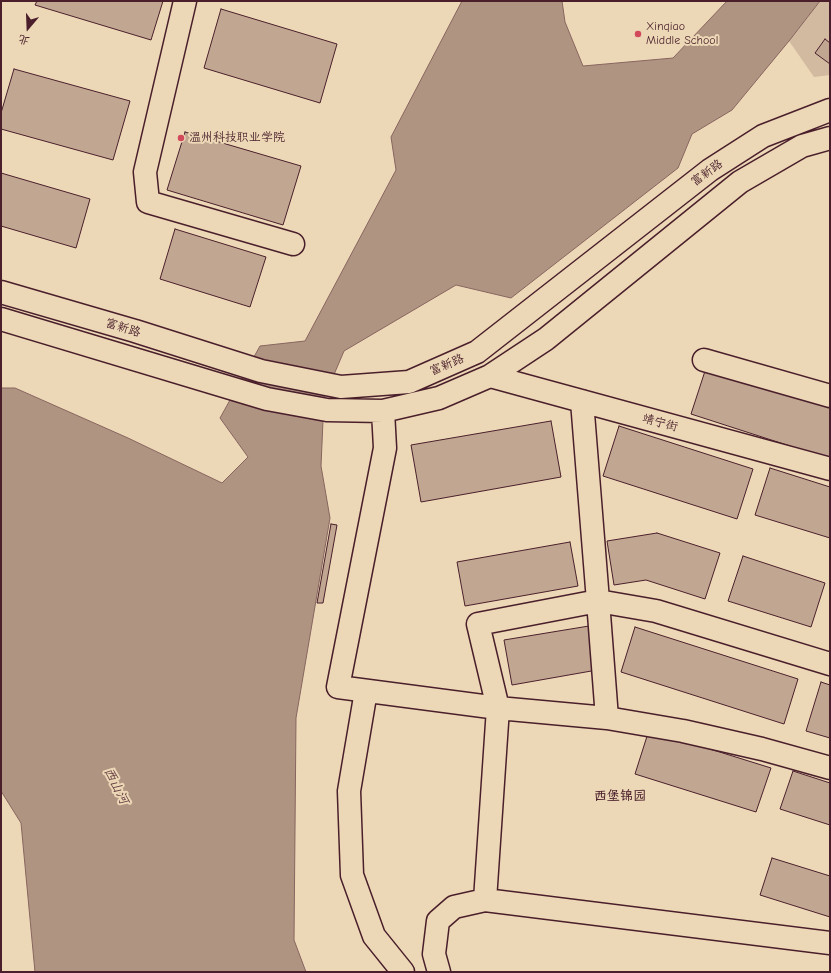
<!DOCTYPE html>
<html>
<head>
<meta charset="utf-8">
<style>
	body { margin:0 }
	#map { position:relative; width:831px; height:973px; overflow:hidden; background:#ecd8b6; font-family:"Comic Neue","LXGW WenKai TC",sans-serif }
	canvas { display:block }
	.frame { position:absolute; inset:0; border:2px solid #4a1f2b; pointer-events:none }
	.north { position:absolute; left:8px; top:8px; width:40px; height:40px; -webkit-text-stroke:3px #ecd8b6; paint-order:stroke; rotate:199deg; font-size:11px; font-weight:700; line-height:16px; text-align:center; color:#4a1f2b }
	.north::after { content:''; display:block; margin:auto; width:14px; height:18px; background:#4a1f2b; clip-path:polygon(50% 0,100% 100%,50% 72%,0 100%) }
</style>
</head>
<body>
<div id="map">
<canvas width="831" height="973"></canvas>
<div class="frame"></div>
<div class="north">北</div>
</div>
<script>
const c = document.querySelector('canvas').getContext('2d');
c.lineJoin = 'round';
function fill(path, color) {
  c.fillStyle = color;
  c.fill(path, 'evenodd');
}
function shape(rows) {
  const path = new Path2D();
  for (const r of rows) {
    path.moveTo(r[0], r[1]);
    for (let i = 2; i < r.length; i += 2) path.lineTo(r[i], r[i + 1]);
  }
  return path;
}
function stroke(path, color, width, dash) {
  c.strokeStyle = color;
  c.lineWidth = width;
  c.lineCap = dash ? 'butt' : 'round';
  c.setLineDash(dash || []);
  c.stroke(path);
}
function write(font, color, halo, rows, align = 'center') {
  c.font = font + ' "Comic Neue","LXGW WenKai TC",sans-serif';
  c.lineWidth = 4;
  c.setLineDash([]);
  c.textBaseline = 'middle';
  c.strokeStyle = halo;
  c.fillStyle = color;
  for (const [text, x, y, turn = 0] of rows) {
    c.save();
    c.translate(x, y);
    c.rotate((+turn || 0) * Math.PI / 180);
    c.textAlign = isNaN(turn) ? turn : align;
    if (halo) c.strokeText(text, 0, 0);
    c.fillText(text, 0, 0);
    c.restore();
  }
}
const green = shape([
	[820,1,830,1,830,75,814,77,789,41]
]);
const water = shape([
	[462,1,562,1,565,22,583,66,673,58,727,1,820,1,789,41,732,110,692,134,678,168,511,298,456,285,344,351,324,398,321,466,330,518,296,718,294,940,306,972,35,972,21,823,1,791,1,388,15,388,128,438,222,483,248,457,220,418,260,346,305,341,396,170,391,137,462,1]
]);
const building = shape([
	[37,1,163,1,151,40,35,5,37,1],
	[221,9,337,44,320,103,204,68,221,9],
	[825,39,830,43,830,64,815,53,825,39],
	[14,69,130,101,113,160,1,129,1,113,14,69],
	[185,132,301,166,283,225,167,190,185,132],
	[1,173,90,199,76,248,1,226,1,173],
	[175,229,266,257,250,307,160,279,175,229],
	[706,368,830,407,830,459,691,414,706,368],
	[551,421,561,477,421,502,411,445,551,421],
	[619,426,753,469,737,519,603,476,619,426],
	[770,468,830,487,830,538,755,515,770,468],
	[331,524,337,525,323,603,317,603,331,524],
	[657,533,720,553,705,599,646,580,614,585,607,541,657,533],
	[570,542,578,586,465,606,457,562,570,542],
	[743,556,825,583,811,627,728,601,743,556],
	[589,626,597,670,512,685,504,640,589,626],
	[635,627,798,679,784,724,621,672,635,627],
	[821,682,830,685,830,738,806,731,821,682],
	[649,730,771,768,756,812,635,774,649,730],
	[793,771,830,783,830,825,780,809,793,771],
	[772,858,830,876,830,917,760,895,772,858]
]);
const minor = shape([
	[185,1,145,172,148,202,293,244],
	[1,292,135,331,261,371,341,387,409,382,477,352,710,170,763,136,830,110],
	[1,319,267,399,327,410,383,411,439,398,490,376,546,339,740,182,802,146,830,138],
	[704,360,830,396],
	[490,376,830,469],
	[582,401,598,601,478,624,498,708,485,900,830,943],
	[383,411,385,448,338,687,498,708,607,718,683,731,762,749,830,768],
	[366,691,349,791,352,875,374,936,403,972],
	[607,718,598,601,656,611,830,664],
	[439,972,434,954,438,921,454,907,485,900]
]);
const markers = [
	[638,34,4,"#d1495b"],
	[181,138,4,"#d1495b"]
];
const poiNames = [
	["Xinqiao",646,27],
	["Middle School",646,41],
	["温州科技职业学院",189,138]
];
const streetNames = [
	["富新路",707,173,-36],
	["富新路",123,328,17],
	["富新路",447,365,-23],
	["靖宁街",660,423,15]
];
const waterNames = [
	["西山河",116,786,63]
];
const neighbourhoodNames = [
	["西堡锦园",620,796]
];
fill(green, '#d1baa0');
fill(water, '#b09482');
stroke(water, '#87655f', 1);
fill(building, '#c1a791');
stroke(building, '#4a1f2b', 1);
stroke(minor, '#4a1f2b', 25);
stroke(minor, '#ecd8b6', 22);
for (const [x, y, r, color] of markers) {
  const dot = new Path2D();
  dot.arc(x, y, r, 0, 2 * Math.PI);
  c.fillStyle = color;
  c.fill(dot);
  stroke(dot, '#ecd8b6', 1.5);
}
write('12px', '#4a1f2b', '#ecd8b6', poiNames, 'left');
write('12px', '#4a1f2b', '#ecd8b6', streetNames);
write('italic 13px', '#643c41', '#ecd8b6', waterNames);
write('bold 13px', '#4a1f2b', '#ecd8b6', neighbourhoodNames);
</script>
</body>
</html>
